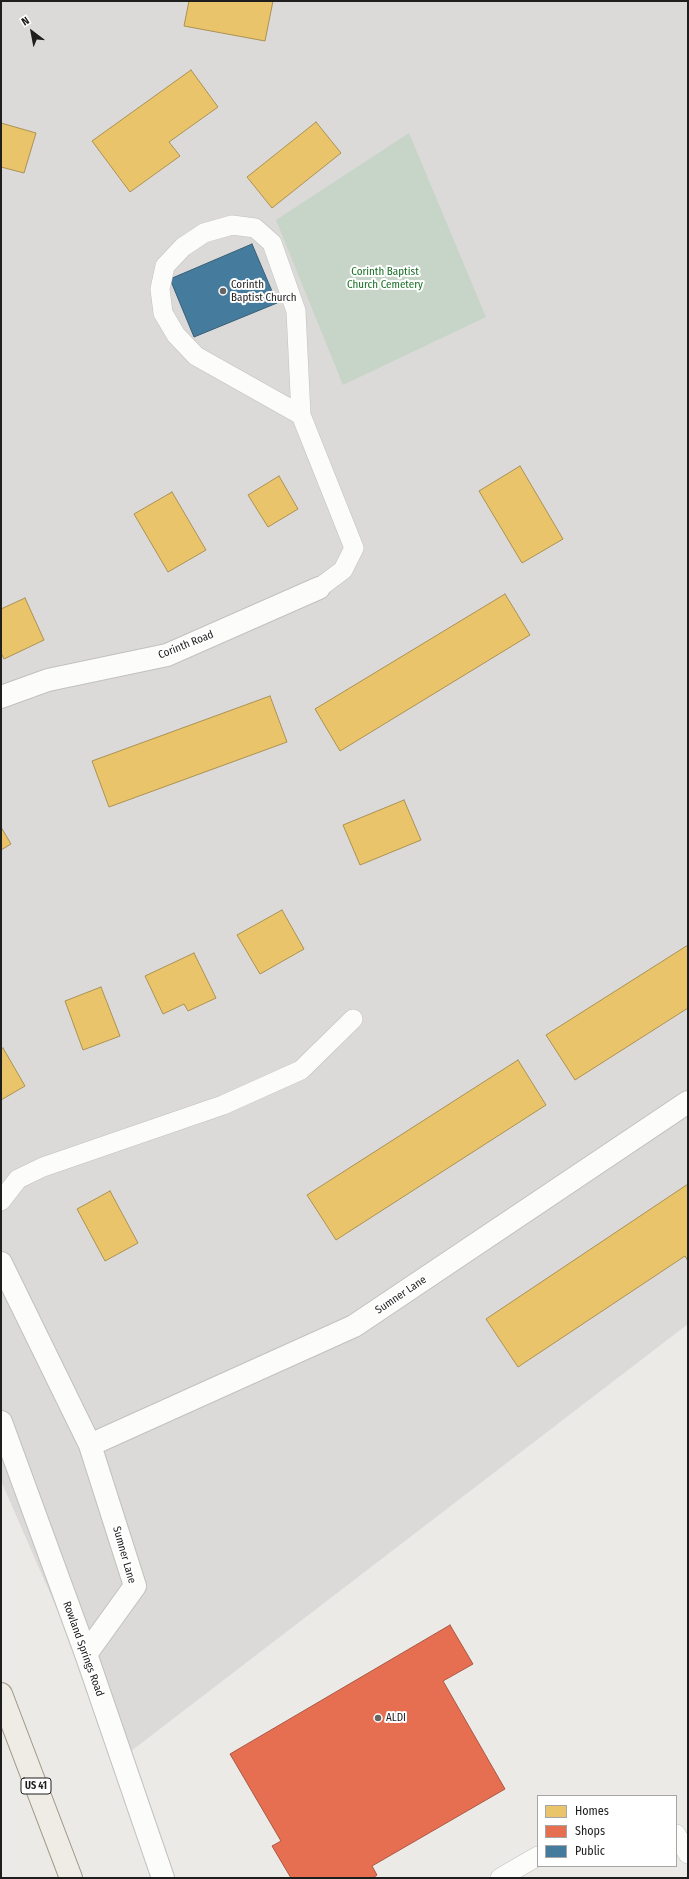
<!DOCTYPE html>
<html>
<head>
<meta charset="utf-8">
<style>
	body { margin:0 }
	#map { position:relative; width:689px; height:1879px; overflow:hidden; background:#eceae7; font-family:"Fira Sans Condensed",sans-serif }
	canvas { display:block }
	.frame { position:absolute; inset:0; border:2px solid #1e1e1e; pointer-events:none }
	.legend { position:absolute; left:537px; top:1795px; width:140px; height:72px; box-sizing:border-box; background:#fff; border:1px solid #a5a5a5; margin:0; padding:5px 7px; list-style:none; font-size:12px; color:#1e1e1e }
	.legend li { display:flex; align-items:center; gap:8px; height:20px }
	.legend b { width:20px; border:1px solid #a5a5a5 }
	.north { position:absolute; left:12px; top:12px; width:40px; height:40px; -webkit-text-stroke:3px #fff; paint-order:stroke; rotate:328deg; font-size:11px; font-weight:700; line-height:16px; text-align:center; color:#1e1e1e }
	.north::after { content:''; display:block; margin:auto; width:14px; height:18px; background:#1e1e1e; clip-path:polygon(50% 0,100% 100%,50% 72%,0 100%) }
</style>
</head>
<body>
<div id="map">
<canvas width="689" height="1879"></canvas>
<div class="frame"></div>
<ul class="legend">
<li><b style="height:11px;background:#e9c46a"></b>Homes</li>
<li><b style="height:11px;background:#e76f51"></b>Shops</li>
<li><b style="height:11px;background:#457b9d"></b>Public</li>
</ul>
<div class="north">N</div>
</div>
<script>
const c = document.querySelector('canvas').getContext('2d');
c.lineJoin = 'round';
function fill(path, color) {
  c.fillStyle = color;
  c.fill(path, 'evenodd');
}
function shape(rows) {
  const path = new Path2D();
  for (const r of rows) {
    path.moveTo(r[0], r[1]);
    for (let i = 2; i < r.length; i += 2) path.lineTo(r[i], r[i + 1]);
  }
  return path;
}
function stroke(path, color, width, dash) {
  c.strokeStyle = color;
  c.lineWidth = width;
  c.lineCap = dash ? 'butt' : 'round';
  c.setLineDash(dash || []);
  c.stroke(path);
}
function write(font, color, halo, rows, align = 'center') {
  c.font = font + ' "Fira Sans Condensed",sans-serif';
  c.lineWidth = 4;
  c.setLineDash([]);
  c.textBaseline = 'middle';
  c.strokeStyle = halo;
  c.fillStyle = color;
  for (const [text, x, y, turn = 0] of rows) {
    c.save();
    c.translate(x, y);
    c.rotate((+turn || 0) * Math.PI / 180);
    c.textAlign = isNaN(turn) ? turn : align;
    if (halo) c.strokeText(text, 0, 0);
    c.fillText(text, 0, 0);
    c.restore();
  }
}
const residential = shape([
	[1,1,688,1,688,1324,122,1758,1,1481]
]);
const cemetery = shape([
	[409,133,486,317,343,385,276,220]
]);
const homes = shape([
	[189,1,273,1,265,41,184,26,189,1],
	[191,70,218,107,169,142,180,156,130,192,92,141,191,70],
	[316,122,341,153,272,208,247,177,316,122],
	[1,123,36,133,24,173,1,167,1,123],
	[520,466,563,539,522,563,479,491,520,466],
	[279,476,298,509,268,527,248,495,279,476],
	[172,492,206,550,168,572,134,514,172,492],
	[505,594,530,635,340,751,315,709,505,594],
	[25,598,44,640,4,659,1,653,1,609,25,598],
	[270,696,287,742,109,807,92,761,270,696],
	[404,800,421,840,360,865,343,825,404,800],
	[1,827,11,844,1,850,1,827],
	[282,910,304,949,260,974,237,935,282,910],
	[688,945,688,1008,575,1080,546,1035,688,945],
	[194,953,216,998,188,1011,184,1004,163,1014,145,976,194,953],
	[101,987,120,1036,83,1050,65,1001,101,987],
	[3,1048,25,1086,1,1100,1,1049,3,1048],
	[518,1060,546,1105,336,1240,307,1195,518,1060],
	[688,1184,688,1261,685,1256,518,1367,486,1319,688,1184],
	[110,1191,138,1243,105,1261,77,1209,110,1191]
]);
const shops = shape([
	[450,1625,473,1664,443,1681,505,1789,372,1866,377,1875,373,1878,291,1878,272,1846,281,1841,230,1754,450,1625]
]);
const public = shape([
	[252,244,277,303,194,337,170,279,252,244]
]);
const service = shape([
	[301,415,196,356,176,335,163,313,160,289,165,266,183,247,204,233,232,225,255,228,272,243,296,311,301,415,354,548,343,570,319,588],
	[1,1201,18,1179,43,1167,223,1105,301,1070,353,1019],
	[676,1834,688,1854],
	[500,1878,538,1856]
]);
const minor = shape([
	[1,697,48,680,167,655,319,588],
	[1,1263,90,1445],
	[86,1654,135,1586,90,1445,354,1326,688,1102]
]);
const tertiary = shape([
	[1,1422,86,1654,163,1878]
]);
const primary = shape([
	[1,1694,71,1878]
]);
const markers = [
	[223,291,4,"#666564"],
	[378,1718,4,"#666564"]
];
const shields = [
	[36,1786,30]
];
const shieldNames = [
	["US 41",36,1786]
];
const parkNames = [
	["Corinth Baptist",385,272],
	["Church Cemetery",385,285]
];
const poiNames = [
	["Corinth",231,285],
	["Baptist Church",231,298],
	["ALDI",386,1718]
];
const streetNames = [
	["Corinth Road",186,645,-22],
	["Sumner Lane",401,1295,-34],
	["Sumner Lane",124,1555,74],
	["Rowland Springs Road",83,1649,70]
];
fill(residential, '#dbdad8');
fill(cemetery, '#c7d5c8');
fill(homes, '#e9c46a');
stroke(homes, '#ac9253', 1);
fill(shops, '#e76f51');
stroke(shops, '#ab5742', 1);
fill(public, '#457b9d');
stroke(public, '#395f77', 1);
stroke(service, '#c2c1bf', 20);
stroke(minor, '#c2c1bf', 24);
stroke(tertiary, '#c2c1bf', 24);
stroke(primary, '#9f9887', 24);
stroke(service, '#fcfcfb', 19);
stroke(minor, '#fcfcfb', 22);
stroke(tertiary, '#fcfcfb', 22);
stroke(primary, '#efece5', 22);
for (const [x, y, r, color] of markers) {
  const dot = new Path2D();
  dot.arc(x, y, r, 0, 2 * Math.PI);
  c.fillStyle = color;
  c.fill(dot);
  stroke(dot, '#fff', 1.5);
}
for (const [x, y, w] of shields) {
  const box = new Path2D();
  box.roundRect(x - w / 2, y - 8, w, 16, 3);
  c.fillStyle = '#fff';
  c.fill(box);
  stroke(box, '#1e1e1e', 1);
}
write('bold 10px', '#1e1e1e', null, shieldNames);
write('11px', '#196f25', '#fff', parkNames);
write('11px', '#1e1e1e', '#fff', poiNames, 'left');
write('11px', '#1e1e1e', '#fff', streetNames);
</script>
</body>
</html>
